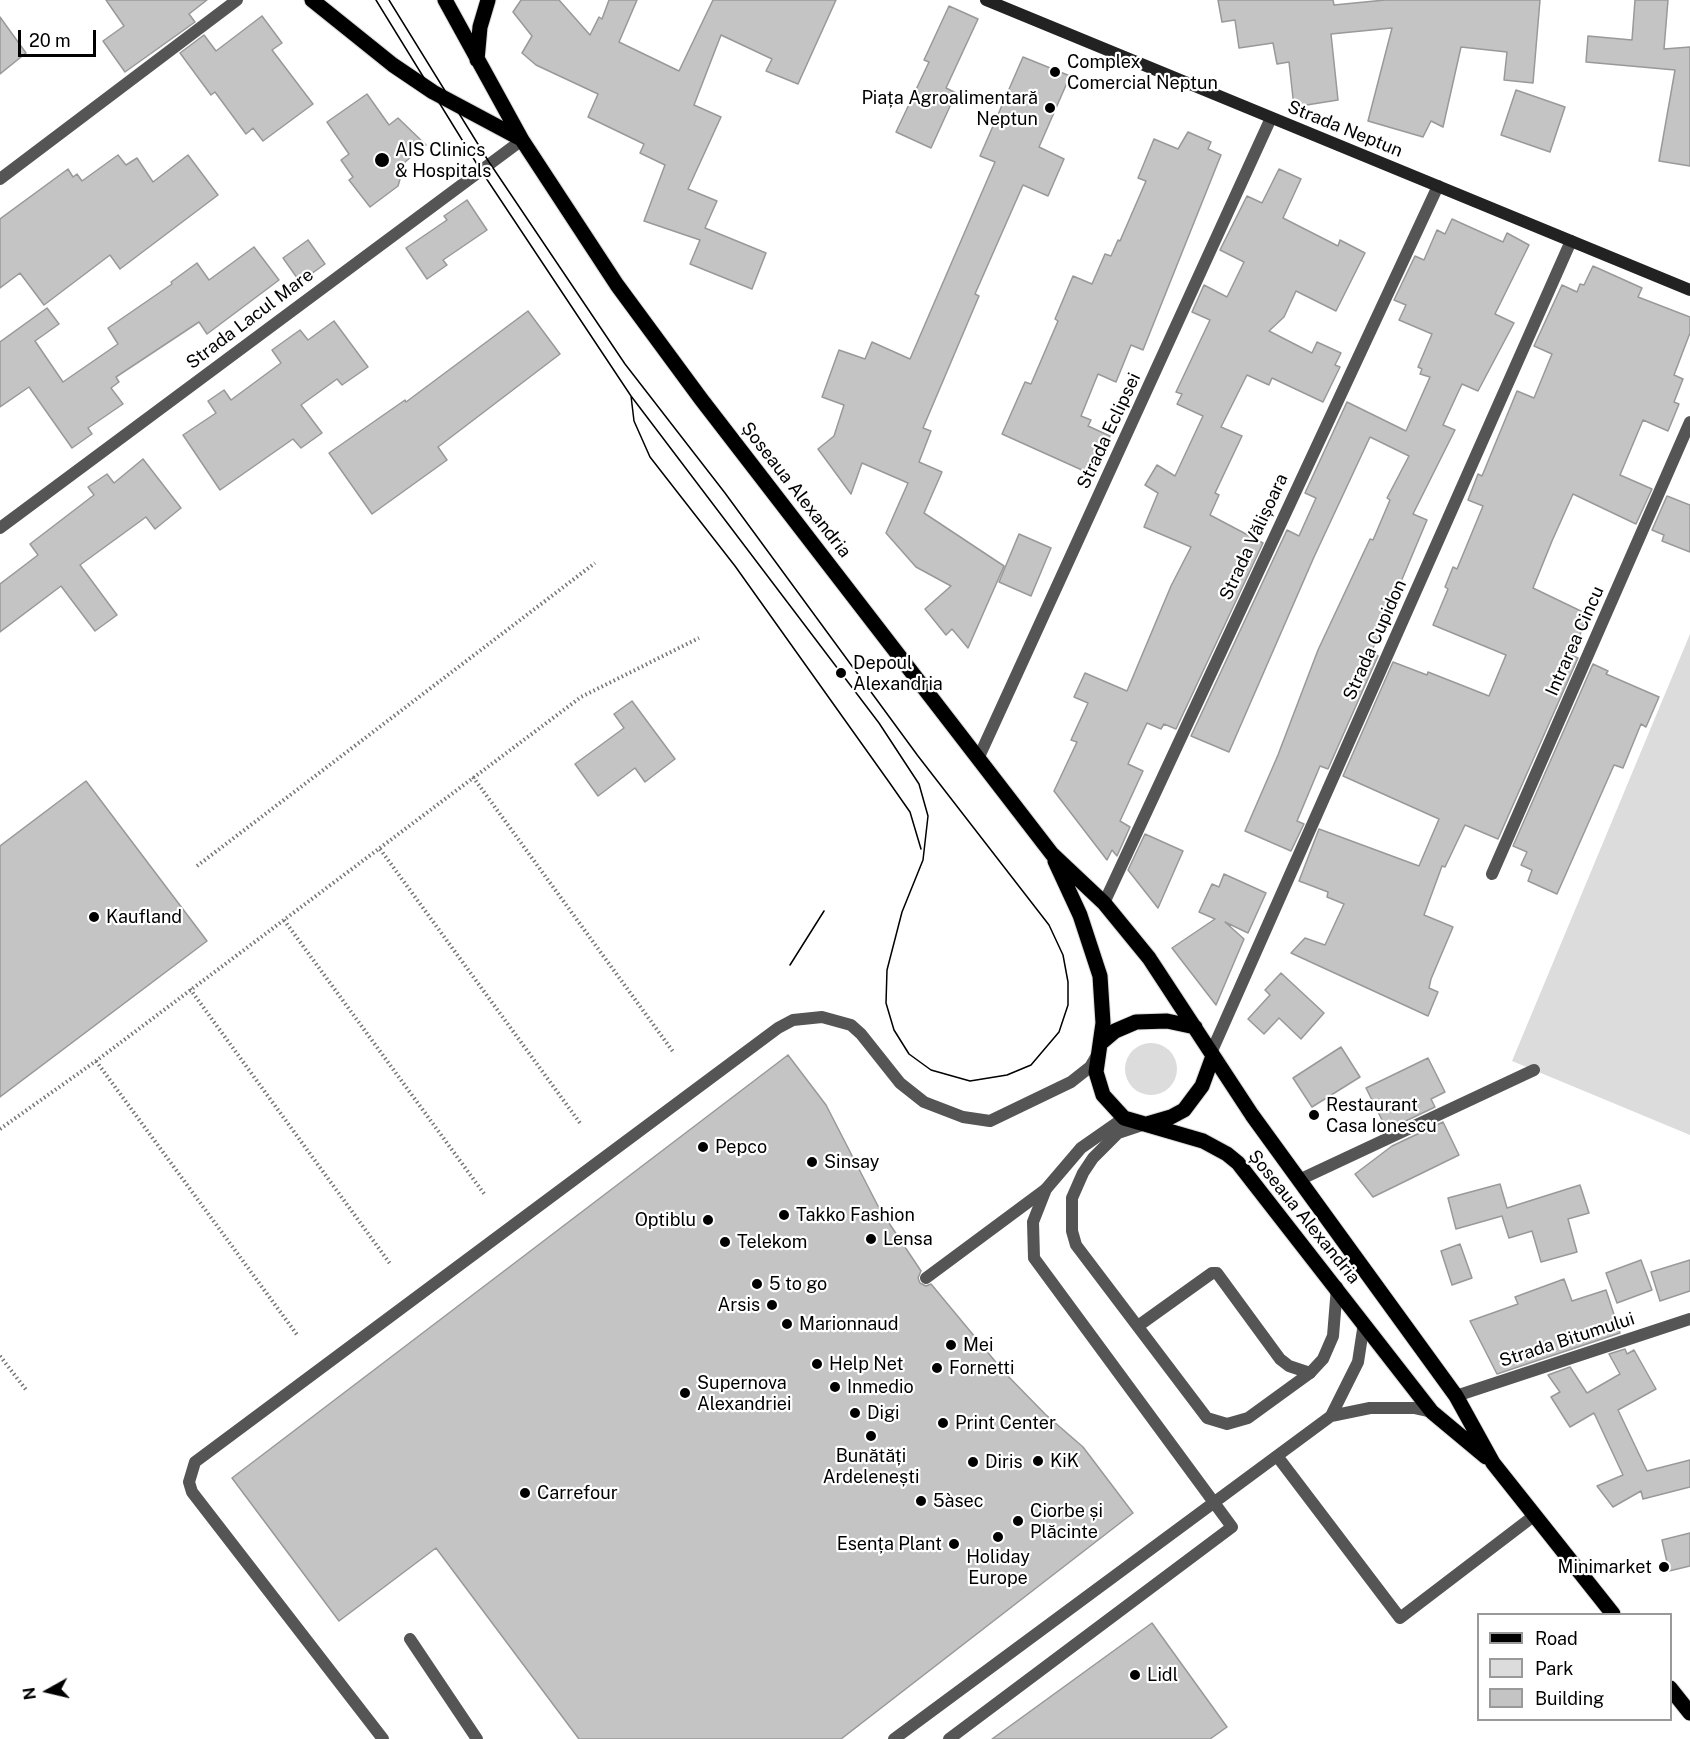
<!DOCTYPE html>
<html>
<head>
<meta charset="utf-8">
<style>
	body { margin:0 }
	#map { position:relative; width:1690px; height:1739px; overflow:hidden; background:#fff; font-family:"Public Sans",sans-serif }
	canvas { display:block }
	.legend { position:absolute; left:1477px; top:1613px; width:195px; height:108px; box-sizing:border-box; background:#fff; border:2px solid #999; margin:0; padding:8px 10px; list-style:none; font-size:18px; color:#000 }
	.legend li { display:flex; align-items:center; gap:12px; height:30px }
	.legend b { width:30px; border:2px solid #999 }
	.north { position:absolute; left:18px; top:1661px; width:60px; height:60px; -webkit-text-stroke:4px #fff; paint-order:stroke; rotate:262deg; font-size:16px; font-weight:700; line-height:24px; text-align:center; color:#000 }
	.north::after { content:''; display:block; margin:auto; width:21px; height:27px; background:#000; clip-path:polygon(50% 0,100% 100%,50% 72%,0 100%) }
	.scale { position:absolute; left:18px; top:30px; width:78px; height:27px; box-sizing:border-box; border:3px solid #000; border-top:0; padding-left:8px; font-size:18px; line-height:21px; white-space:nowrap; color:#000; -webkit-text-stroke:4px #fff; paint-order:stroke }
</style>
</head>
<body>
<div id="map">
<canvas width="1690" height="1739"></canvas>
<ul class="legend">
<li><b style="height:8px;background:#000"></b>Road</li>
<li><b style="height:16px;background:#dcdcdc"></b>Park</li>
<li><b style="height:16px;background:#c4c4c4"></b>Building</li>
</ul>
<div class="north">N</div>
<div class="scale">20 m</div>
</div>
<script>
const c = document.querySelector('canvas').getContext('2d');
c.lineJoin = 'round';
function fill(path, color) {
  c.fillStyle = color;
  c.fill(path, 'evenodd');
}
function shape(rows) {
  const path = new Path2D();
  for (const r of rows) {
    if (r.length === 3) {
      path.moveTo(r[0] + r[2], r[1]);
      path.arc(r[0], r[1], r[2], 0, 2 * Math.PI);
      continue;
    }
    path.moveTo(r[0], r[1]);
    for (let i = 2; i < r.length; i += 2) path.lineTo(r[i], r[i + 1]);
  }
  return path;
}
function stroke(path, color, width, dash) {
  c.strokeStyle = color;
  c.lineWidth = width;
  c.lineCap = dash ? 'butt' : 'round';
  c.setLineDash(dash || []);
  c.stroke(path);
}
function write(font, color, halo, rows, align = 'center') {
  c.font = font + ' "Public Sans",sans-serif';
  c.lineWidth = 4.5;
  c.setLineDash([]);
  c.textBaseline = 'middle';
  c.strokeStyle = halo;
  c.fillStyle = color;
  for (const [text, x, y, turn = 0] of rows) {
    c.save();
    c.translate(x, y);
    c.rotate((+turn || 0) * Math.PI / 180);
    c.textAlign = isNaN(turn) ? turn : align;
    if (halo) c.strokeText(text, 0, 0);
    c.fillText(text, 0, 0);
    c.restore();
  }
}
const green = shape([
	[1690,634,1690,1135,1512,1061],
	[1151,1069,26]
]);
const building = shape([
	[106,0,207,0,189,14,195,22,125,72,103,41,124,26,106,0],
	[521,0,559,0,590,35,599,17,602,19,609,0,637,0,619,42,679,71,713,0,836,0,798,84,766,71,772,59,721,35,694,105,721,117,688,189,717,201,705,228,766,253,752,289,690,264,700,240,644,221,665,165,640,153,644,144,588,117,598,94,536,65,522,53,532,36,513,12,521,0],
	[1218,0,1333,0,1334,5,1385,0,1540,0,1533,83,1504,80,1507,52,1461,47,1443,127,1431,121,1423,137,1368,121,1392,28,1331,34,1338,100,1294,107,1289,62,1277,64,1273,43,1239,48,1235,20,1222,22,1218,0],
	[1635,0,1668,0,1664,49,1690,47,1690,166,1659,161,1675,70,1586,62,1588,36,1632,40,1635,0],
	[949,6,978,19,946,88,956,93,931,148,896,132,929,62,924,60,949,6],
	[262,16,282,43,272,50,313,104,263,141,253,128,246,134,215,92,211,95,180,53,204,35,216,51,262,16],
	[0,17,26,53,0,74,0,17],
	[1023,57,1070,76,1039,147,1064,159,1048,196,1023,185,975,294,979,296,923,428,931,431,919,462,942,472,924,513,1004,566,968,648,952,629,946,635,925,609,951,586,916,567,886,533,908,483,862,463,851,494,818,449,834,436,844,405,822,397,839,350,865,359,872,342,910,359,995,162,980,156,1023,57],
	[1516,90,1565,107,1550,152,1501,135,1516,90],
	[367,94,389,125,398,118,426,145,405,162,398,186,370,207,349,180,353,177,341,160,349,154,327,122,367,94],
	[1188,132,1211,142,1208,149,1221,155,1143,350,1131,345,1116,382,1098,374,1081,416,1091,420,1088,426,1110,436,1093,475,1002,434,1025,382,1031,384,1058,321,1055,319,1073,276,1092,284,1105,254,1111,256,1118,240,1120,241,1146,181,1138,178,1154,139,1178,149,1188,132],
	[118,155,126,165,137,158,153,182,188,155,218,195,120,269,110,255,44,305,20,273,0,288,0,219,68,169,73,177,77,174,82,181,118,155],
	[1279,169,1301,179,1283,218,1338,246,1340,240,1365,253,1336,311,1296,291,1284,317,1269,331,1312,353,1317,342,1341,353,1335,365,1340,367,1323,402,1272,378,1269,385,1247,375,1221,427,1242,436,1215,493,1219,495,1210,515,1263,543,1176,729,1164,724,1161,729,1147,723,1128,764,1143,771,1120,821,1130,827,1117,856,1112,850,1107,860,1054,791,1077,742,1071,740,1088,703,1074,697,1085,673,1127,691,1171,586,1191,547,1144,527,1158,493,1145,485,1157,465,1175,476,1203,416,1177,404,1182,394,1176,392,1210,320,1192,312,1204,285,1227,297,1244,262,1220,250,1247,196,1262,203,1279,169],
	[467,200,487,230,443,260,447,265,427,279,406,248,447,220,444,216,467,200],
	[1452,219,1503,242,1507,233,1529,245,1495,314,1514,323,1478,391,1462,384,1443,425,1455,430,1413,514,1427,520,1371,653,1378,656,1328,769,1320,766,1297,821,1304,824,1291,851,1245,831,1278,755,1318,650,1370,539,1373,540,1390,500,1387,498,1409,456,1370,437,1314,557,1229,752,1191,736,1287,530,1299,536,1316,498,1305,493,1347,402,1406,431,1430,377,1420,374,1422,369,1418,367,1432,334,1399,320,1406,305,1394,300,1415,256,1424,260,1437,230,1445,234,1452,219],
	[308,240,325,264,300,282,283,258,308,240],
	[254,247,279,280,207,334,199,322,116,377,119,382,111,388,123,404,88,428,92,434,72,448,29,387,0,407,0,342,47,308,59,324,35,341,63,382,118,344,108,328,172,284,171,282,197,263,209,280,254,247],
	[1593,266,1642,288,1638,297,1690,317,1690,333,1674,375,1683,379,1674,402,1679,404,1668,431,1643,420,1620,475,1652,489,1636,524,1573,494,1552,541,1533,588,1587,614,1573,656,1578,658,1498,839,1465,825,1445,867,1442,866,1424,915,1453,927,1431,979,1429,988,1438,992,1428,1016,1291,953,1305,938,1325,945,1344,904,1327,897,1328,892,1299,881,1319,829,1419,866,1439,819,1343,776,1393,662,1427,675,1428,672,1489,696,1506,655,1433,625,1448,589,1445,587,1453,567,1457,569,1483,506,1468,500,1478,474,1482,476,1517,391,1534,398,1552,354,1534,346,1562,285,1577,292,1580,284,1584,285,1593,266],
	[528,311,560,354,438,447,447,460,372,514,329,453,405,400,406,402,528,311],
	[334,321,368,367,342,385,337,379,301,405,322,433,301,448,293,439,220,490,183,435,216,413,208,401,224,390,231,400,281,363,272,350,300,330,308,340,334,321],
	[143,459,181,508,155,529,146,517,80,565,117,615,95,631,61,586,0,632,0,584,38,555,30,544,94,495,88,487,107,474,114,483,143,459],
	[1667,496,1690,505,1690,552,1662,541,1664,535,1652,530,1667,496],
	[1019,534,1051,548,1031,596,999,582,1019,534],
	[1593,664,1608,671,1606,674,1659,697,1646,727,1641,724,1623,768,1614,765,1557,894,1528,881,1532,870,1521,865,1527,852,1513,846,1593,664],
	[632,701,675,759,645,782,635,768,598,796,575,764,624,728,614,714,632,701],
	[86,781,207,941,0,1097,0,846,86,781],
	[1145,834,1183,851,1158,908,1128,870,1145,834],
	[1224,874,1266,893,1248,933,1225,922,1244,939,1216,1005,1172,948,1215,919,1199,912,1212,884,1219,887,1224,874],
	[1281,973,1324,1013,1301,1039,1279,1018,1264,1034,1248,1019,1270,995,1265,990,1281,973],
	[1341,1047,1360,1077,1312,1107,1293,1078,1341,1047],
	[788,1055,826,1105,879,1208,921,1271,918,1278,920,1283,926,1286,931,1284,1004,1372,1045,1414,1083,1447,1133,1513,841,1739,579,1739,436,1548,339,1621,232,1478,788,1055],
	[1428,1058,1445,1092,1431,1099,1435,1107,1387,1130,1366,1088,1428,1058],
	[1443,1122,1459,1155,1373,1197,1355,1174,1392,1146,1443,1122],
	[1500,1184,1507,1208,1580,1185,1589,1213,1568,1219,1577,1252,1541,1262,1532,1231,1509,1238,1502,1216,1456,1229,1448,1198,1500,1184],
	[1460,1244,1472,1278,1452,1285,1441,1251,1460,1244],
	[1641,1260,1652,1290,1617,1303,1606,1273,1641,1260],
	[1690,1260,1690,1291,1660,1301,1651,1272,1690,1260],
	[1564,1279,1572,1301,1606,1290,1620,1333,1497,1374,1470,1321,1518,1304,1515,1297,1564,1279],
	[1625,1349,1627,1354,1634,1350,1656,1389,1618,1410,1647,1471,1690,1460,1690,1487,1643,1499,1641,1491,1613,1507,1597,1486,1623,1475,1594,1413,1570,1427,1551,1397,1560,1392,1548,1375,1570,1367,1587,1393,1620,1374,1609,1354,1625,1349],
	[1690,1533,1690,1566,1669,1571,1662,1540,1690,1533],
	[1152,1623,1227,1727,1210,1739,992,1739,1152,1623]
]);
const path = shape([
	[473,777,674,1053],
	[380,849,580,1123],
	[197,866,595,563],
	[284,920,485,1195],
	[190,989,391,1265],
	[96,1061,298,1336],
	[0,1129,96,1061,581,697,699,638],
	[0,1356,27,1391]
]);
const lane = shape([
	[1299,1180,1534,1070],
	[1138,1326,1212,1273,1217,1273,1280,1359,1289,1366,1310,1373],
	[1331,1416,1358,1362,1364,1323],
	[1277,1456,1400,1618,1535,1515],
	[410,1639,477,1739],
	[383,1739,192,1492,189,1482,195,1462,778,1028,793,1020,822,1017,851,1025,861,1034,900,1083,924,1102,963,1117,990,1121,1071,1082,1090,1067,1096,1057],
	[894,1739,1331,1416,1370,1408,1414,1408,1432,1412],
	[949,1739,1232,1527,1034,1258,1033,1222,1046,1189,1081,1148,1124,1118]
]);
const street = shape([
	[0,179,237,0],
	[0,528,522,140],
	[978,759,1271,118],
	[1492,874,1690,422],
	[1104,903,1438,186],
	[1211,1053,1571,241],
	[1142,1125,1118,1133,1093,1158,1083,1173,1072,1198,1072,1231,1076,1245,1207,1418,1227,1424,1248,1418,1310,1373,1323,1359,1333,1336,1337,1287],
	[926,1278,1046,1189],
	[1456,1396,1690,1319]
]);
const secondary = shape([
	[986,0,1690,290]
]);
const primary = shape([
	[312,0,393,65,433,92,521,139],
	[445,0,522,140,617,285,701,399,1052,854,1104,903,1149,958,1252,1115,1456,1396,1493,1463,1613,1614],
	[477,60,480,27,488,0],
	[1055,861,1080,915,1100,976,1103,1023,1096,1072,1103,1095,1124,1118,1203,1141,1227,1154,1238,1163,1432,1412,1486,1457],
	[1102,1042,1115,1031,1136,1022,1167,1021,1195,1027],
	[1147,1124,1171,1117,1184,1110,1202,1086,1213,1056],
	[1670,1688,1690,1713]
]);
const tram = shape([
	[376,0,480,169,631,396,879,723,919,784,928,816,923,860,902,912,887,970,886,1003,894,1030,909,1054,931,1070,970,1081,1007,1075,1031,1065,1059,1032,1068,1005,1068,982,1063,955,1049,925,918,756,725,493,625,364,489,162,389,0],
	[631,396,634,421,650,457,735,566,889,782,910,812,921,849],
	[790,965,824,911]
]);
const markers = [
	[1055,72,6,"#000"],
	[1050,108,6,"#000"],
	[382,160,8,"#000"],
	[841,673,6,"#000"],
	[94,917,6,"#000"],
	[1314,1115,6,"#000"],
	[703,1147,6,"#000"],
	[812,1162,6,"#000"],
	[784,1215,6,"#000"],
	[708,1220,6,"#000"],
	[871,1239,6,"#000"],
	[725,1242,6,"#000"],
	[757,1284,6,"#000"],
	[772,1305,6,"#000"],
	[787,1324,6,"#000"],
	[951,1345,6,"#000"],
	[817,1364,6,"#000"],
	[937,1368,6,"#000"],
	[835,1387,6,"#000"],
	[685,1393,6,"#000"],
	[855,1413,6,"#000"],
	[943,1423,6,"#000"],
	[871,1436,6,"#000"],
	[1038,1461,6,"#000"],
	[973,1462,6,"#000"],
	[525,1493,6,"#000"],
	[921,1501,6,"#000"],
	[1018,1521,6,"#000"],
	[998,1537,6,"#000"],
	[954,1544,6,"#000"],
	[1664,1567,6,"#000"],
	[1135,1675,6,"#000"]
];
const poiNames = [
	["Complex",1067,62],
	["Comercial Neptun",1067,83],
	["Piața Agroalimentară",1038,98,"right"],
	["Neptun",1038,119,"right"],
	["AIS Clinics",395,150],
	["& Hospitals",395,171],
	["Depoul",853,663],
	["Alexandria",853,684],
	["Kaufland",106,917],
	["Restaurant",1326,1105],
	["Casa Ionescu",1326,1126],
	["Pepco",715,1147],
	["Sinsay",824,1162],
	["Takko Fashion",796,1215],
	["Optiblu",696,1220,"right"],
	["Lensa",883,1239],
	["Telekom",737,1242],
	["5 to go",769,1284],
	["Arsis",760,1305,"right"],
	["Marionnaud",799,1324],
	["Mei",963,1345],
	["Help Net",829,1364],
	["Fornetti",949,1368],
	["Supernova",697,1383],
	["Alexandriei",697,1404],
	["Inmedio",847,1387],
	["Digi",867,1413],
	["Print Center",955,1423],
	["Bunătăți",871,1456,"center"],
	["Ardelenești",871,1477,"center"],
	["KiK",1050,1461],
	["Diris",985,1462],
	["Carrefour",537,1493],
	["5àsec",933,1501],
	["Ciorbe și",1030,1511],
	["Plăcinte",1030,1532],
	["Esența Plant",942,1544,"right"],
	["Holiday",998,1557,"center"],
	["Europe",998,1578,"center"],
	["Minimarket",1652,1567,"right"],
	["Lidl",1147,1675]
];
const streetNames = [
	["Strada Neptun",1345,129,22],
	["Strada Lacul Mare",250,319,-37],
	["Strada Eclipsei",1109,431,-65],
	["Șoseaua Alexandria",796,490,52],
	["Strada Vălișoara",1254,537,-65],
	["Strada Cupidon",1375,640,-66],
	["Intrarea Cincu",1575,641,-66],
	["Șoseaua Alexandria",1304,1217,51],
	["Strada Bitumului",1567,1340,-18]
];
fill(green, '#dcdcdc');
fill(building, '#c4c4c4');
stroke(building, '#999', 1.5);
stroke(primary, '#dbdbdb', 17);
stroke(path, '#777', 4, [1.5, 3]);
stroke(lane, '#555', 12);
stroke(street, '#555', 12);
stroke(secondary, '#222', 12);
stroke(primary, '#000', 15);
stroke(tram, '#000', 1.5);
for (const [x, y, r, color] of markers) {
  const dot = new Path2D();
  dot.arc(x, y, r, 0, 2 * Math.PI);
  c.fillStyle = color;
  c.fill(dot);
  stroke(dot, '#fff', 2);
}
write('18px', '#000', '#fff', poiNames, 'left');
write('18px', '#000', '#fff', streetNames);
</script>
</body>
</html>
